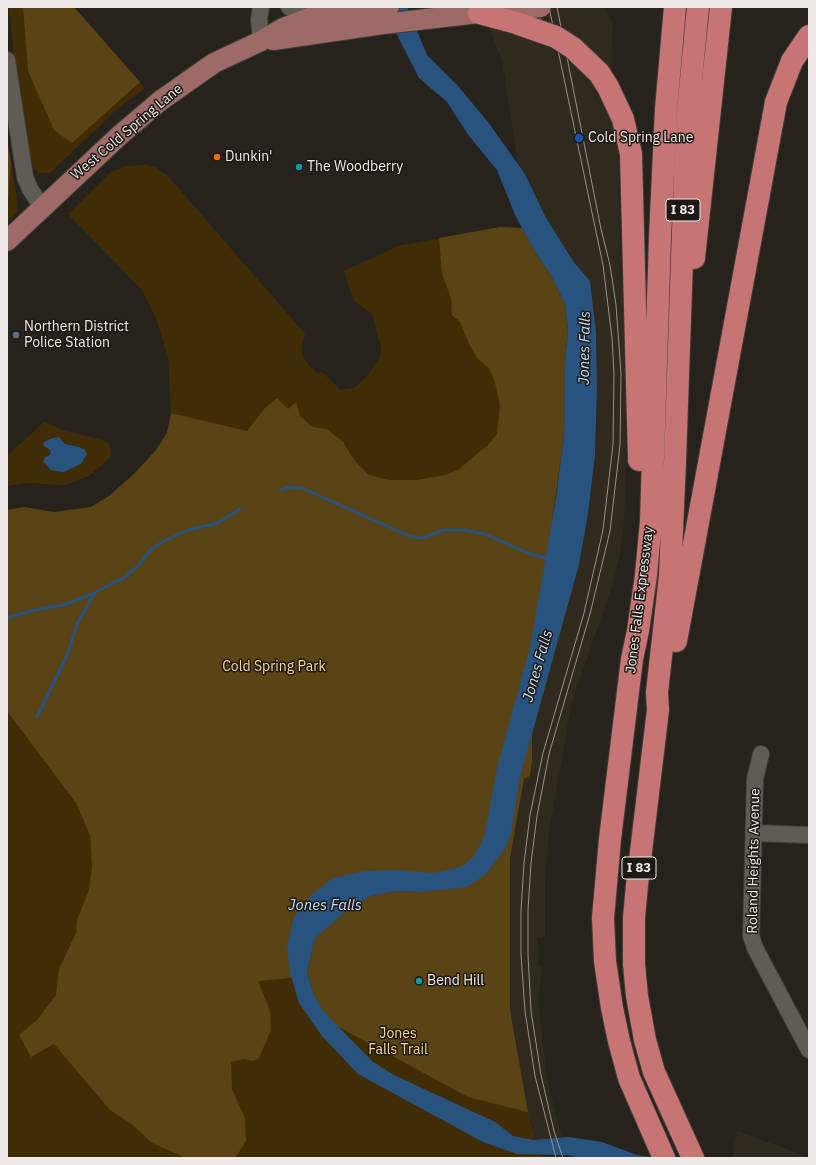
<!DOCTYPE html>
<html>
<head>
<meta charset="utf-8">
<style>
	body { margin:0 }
	#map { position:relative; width:816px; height:1165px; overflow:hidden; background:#26231d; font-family:"IBM Plex Sans",sans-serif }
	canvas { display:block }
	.frame { position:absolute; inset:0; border:8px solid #efece8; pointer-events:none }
</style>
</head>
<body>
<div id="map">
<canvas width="816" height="1165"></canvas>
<div class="frame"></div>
</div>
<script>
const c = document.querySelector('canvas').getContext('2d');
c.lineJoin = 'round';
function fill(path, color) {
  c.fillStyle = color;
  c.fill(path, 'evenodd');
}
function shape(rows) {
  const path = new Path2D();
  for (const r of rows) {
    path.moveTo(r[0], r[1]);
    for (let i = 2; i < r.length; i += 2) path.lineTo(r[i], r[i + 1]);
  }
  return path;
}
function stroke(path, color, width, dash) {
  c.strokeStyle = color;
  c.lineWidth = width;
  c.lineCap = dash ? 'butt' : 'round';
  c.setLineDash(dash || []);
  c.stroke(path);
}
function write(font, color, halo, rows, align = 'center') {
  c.font = font + ' "IBM Plex Sans",sans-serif';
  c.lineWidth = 3;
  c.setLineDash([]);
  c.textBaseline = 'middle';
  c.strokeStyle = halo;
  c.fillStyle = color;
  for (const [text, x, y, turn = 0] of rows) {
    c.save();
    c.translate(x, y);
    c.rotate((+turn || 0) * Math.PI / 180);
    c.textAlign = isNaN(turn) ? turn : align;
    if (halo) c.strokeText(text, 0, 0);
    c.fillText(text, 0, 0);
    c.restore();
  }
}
const built = shape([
	[534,7,604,7,613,23,611,58,618,147,620,252,624,325,626,470,624,520,620,555,613,583,571,705,549,833,545,875,545,937,538,938,539,966,543,966,538,997,539,1008,547,1079,567,1158,542,1158,528,1112,510,1010,510,859,524,779,530,776,532,761,532,734,557,645,588,514,595,455,597,387,596,332,590,281,573,261,545,216,525,174,518,164,502,60,486,20],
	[737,1131,809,1157,809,1158,732,1158]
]);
const green = shape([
	[9,7,74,7,145,88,115,111,50,173,39,173,31,165,14,57],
	[7,139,18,204,17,211,7,222],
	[147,165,154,167,168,176,299,327,305,334,302,345,302,355,306,362,318,374,321,371,341,390,354,388,368,375,380,357,381,348,372,314,353,300,344,271,398,246,500,227,522,228,536,253,579,564,520,777,511,833,505,909,507,988,518,1065,531,1124,542,1158,7,1158,7,510,24,507,54,512,91,507,109,496,135,473,156,450,167,433,171,413,168,357,156,318,142,290,68,214,111,172,125,166],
	[44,422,63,430,105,441,109,444,111,450,110,458,89,476,65,485,26,483,7,486,7,456],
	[61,438,65,444,79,447,45,457,50,455,51,451,43,445,44,442]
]);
const forest = shape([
	[23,7,74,7,140,82,72,143,54,130,28,71],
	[7,139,11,163,7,214],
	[500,227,522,228,536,253,552,277,565,304,568,329,565,363,564,436,552,520,579,564,532,734,532,761,530,776,524,779,510,859,510,1010,528,1112,468,1097,337,1026,324,1012,313,993,307,972,315,938,322,930,346,911,370,896,396,891,419,892,481,869,388,881,324,905,302,977,258,981,270,1011,271,1030,259,1058,253,1061,244,1059,231,1062,232,1089,245,1118,246,1141,236,1157,232,1158,186,1158,152,1143,133,1125,110,1110,54,1044,31,1057,19,1035,37,1020,56,995,59,969,76,933,77,920,89,890,92,866,90,835,76,803,7,711,7,510,24,507,54,512,91,507,109,496,135,473,156,450,167,433,171,413,247,431,265,408,277,398,288,409,296,402,300,416,312,427,327,429,343,442,355,461,369,475,389,480,417,480,446,475,458,470,489,444,497,434,500,405,495,383,489,368,478,359,469,344,460,322,452,315,451,298,442,274,439,238]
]);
const water = shape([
	[388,7,407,7,427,55,457,85,488,122,525,174,545,216,573,261,590,281,596,332,597,387,595,455,588,514,579,564,520,777,511,833,506,847,486,874,467,887,419,892,396,891,370,896,346,911,315,938,307,972,313,993,324,1012,373,1062,394,1075,495,1122,513,1136,533,1140,569,1137,602,1142,637,1155,658,1158,581,1158,567,1155,517,1154,483,1142,358,1074,322,1036,299,1003,290,972,287,946,294,917,312,894,333,878,364,871,396,870,433,873,461,867,474,856,484,837,498,764,530,647,556,498,564,436,565,363,568,329,565,304,552,277,536,253,516,217,497,170,469,136,447,102,419,78,393,27],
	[59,437,65,444,79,447,85,450,87,454,81,464,63,472,51,470,43,461,45,457,50,455,51,451,43,445,44,442,50,439]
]);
const stream = shape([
	[280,490,290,487,302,488,409,536,417,538,426,537,443,530,463,530,485,534,528,553,549,559],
	[7,618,34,610,64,605,94,593,125,577,139,565,151,549,168,539,188,530,218,523,240,509],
	[37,717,68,653,77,624,94,594]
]);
const minor = shape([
	[289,7,309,18],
	[261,41,259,19,261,7],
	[7,60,25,177,30,189,42,207],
	[761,754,755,779,751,936,755,948,809,1050],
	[754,833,809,835]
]);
const major = shape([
	[273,40,383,24,479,13],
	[7,241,120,135,160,101,214,63,261,41,283,28,309,18,389,7]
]);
const highway = shape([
	[599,73,608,87,623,119,631,154,639,460],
	[694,258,721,7],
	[676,641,776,102,792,61,809,36],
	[664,1158,629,1078,619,1041,612,1008,605,961,603,918,610,839,632,659,638,631,646,575,651,521,660,237,666,109,675,7],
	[693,1158,654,1072,645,1040,637,996,634,964,634,918,637,885,658,710,657,692,670,576,675,462,685,174,688,111,698,7]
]);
const tram = shape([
	[535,7,553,45],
	[549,7,603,265,612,338,614,373,613,444,603,530,584,613,543,753,530,815,524,863,521,910,521,955,525,1011,535,1076,556,1158],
	[557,7,601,229,610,265,616,305,621,373,620,445,610,531,590,614,549,754,537,816,531,863,528,910,528,955,531,1011,541,1075,554,1131,563,1158]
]);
const majorBridge = shape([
	[483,13,541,7]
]);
const highwayBridge = shape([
	[479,13,516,23,556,37,573,48,599,73]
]);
const markers = [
	[579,138,5,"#1a4fb4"],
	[217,157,4,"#e8710a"],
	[299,167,4,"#0f9aa8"],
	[16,335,4,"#5c6f8a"],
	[419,981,4,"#0f9aa8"]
];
const shields = [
	[683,210,34],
	[639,868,34]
];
const shieldNames = [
	["I 83",683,210],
	["I 83",639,868]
];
const streetNames = [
	["West Cold Spring Lane",127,132,-40],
	["Jones Falls Expressway",640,600,-83],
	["Roland Heights Avenue",754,861,-89]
];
const poiNames = [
	["Cold Spring Lane",588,138],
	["Dunkin'",225,157],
	["The Woodberry",307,167],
	["Northern District",24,327],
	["Police Station",24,343],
	["Bend Hill",427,981]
];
const parkNames = [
	["Cold Spring Park",274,667],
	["Jones",398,1034],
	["Falls Trail",398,1050]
];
const waterNames = [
	["Jones Falls",585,348,-89],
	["Jones Falls",538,666,-74],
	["Jones Falls",325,906]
];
fill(built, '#30291d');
fill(green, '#402d06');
fill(forest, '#5a4315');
fill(water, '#29537f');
stroke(stream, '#29537f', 3);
stroke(minor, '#403d38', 18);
stroke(major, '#403d38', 22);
stroke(highway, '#403d38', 24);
stroke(minor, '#605c55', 16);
stroke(major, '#9e6a68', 20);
stroke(highway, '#c77474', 22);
stroke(tram, '#94918c', 1);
stroke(majorBridge, '#403d38', 22, []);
stroke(highwayBridge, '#403d38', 24, []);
stroke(majorBridge, '#9e6a68', 20);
stroke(highwayBridge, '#c77474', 22);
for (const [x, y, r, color] of markers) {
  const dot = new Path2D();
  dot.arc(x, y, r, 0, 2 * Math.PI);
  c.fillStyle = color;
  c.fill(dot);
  stroke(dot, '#1d1914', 1.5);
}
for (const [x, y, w] of shields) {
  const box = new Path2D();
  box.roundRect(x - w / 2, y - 11, w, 22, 3);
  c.fillStyle = '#1d1914';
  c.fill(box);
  stroke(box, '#efece8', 1);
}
write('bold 13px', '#efece8', null, shieldNames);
write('14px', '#efece8', '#1d1914', streetNames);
write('14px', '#efece8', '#1d1914', poiNames, 'left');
write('14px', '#fcd694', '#1d1914', parkNames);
write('italic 15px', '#c6defa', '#1d1914', waterNames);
</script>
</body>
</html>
